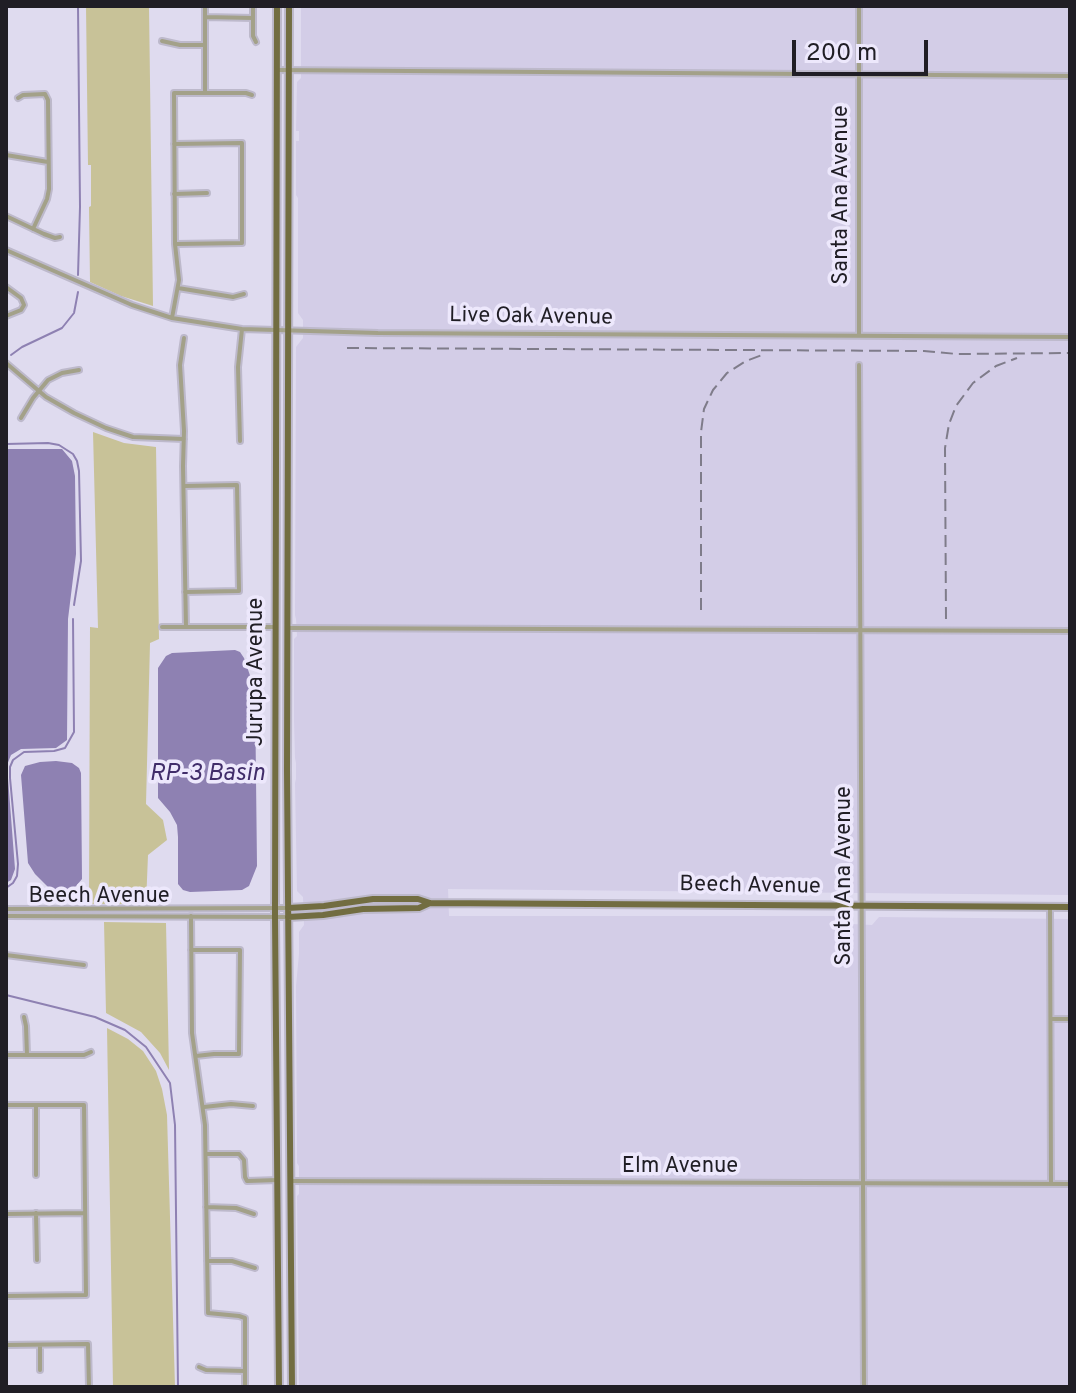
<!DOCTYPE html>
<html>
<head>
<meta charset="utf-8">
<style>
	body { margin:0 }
	#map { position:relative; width:1076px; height:1393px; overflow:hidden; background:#dfdbef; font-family:Overpass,sans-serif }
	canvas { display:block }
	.frame { position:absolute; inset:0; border:8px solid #201e25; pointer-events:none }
	.scale { position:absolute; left:792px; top:40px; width:136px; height:36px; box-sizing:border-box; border:4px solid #201e25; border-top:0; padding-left:10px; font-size:24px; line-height:28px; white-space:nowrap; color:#201e25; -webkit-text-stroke:6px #ede8fc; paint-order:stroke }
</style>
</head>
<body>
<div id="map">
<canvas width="1076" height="1393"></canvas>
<div class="frame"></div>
<div class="scale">200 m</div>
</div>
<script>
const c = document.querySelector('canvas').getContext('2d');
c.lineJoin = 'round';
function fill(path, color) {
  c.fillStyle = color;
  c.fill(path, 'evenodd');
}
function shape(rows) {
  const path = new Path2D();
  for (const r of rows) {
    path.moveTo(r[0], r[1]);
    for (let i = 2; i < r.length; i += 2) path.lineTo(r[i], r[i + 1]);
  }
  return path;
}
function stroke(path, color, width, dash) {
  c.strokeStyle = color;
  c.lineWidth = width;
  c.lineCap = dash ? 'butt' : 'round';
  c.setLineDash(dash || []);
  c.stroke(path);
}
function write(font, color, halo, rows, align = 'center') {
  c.font = font + ' Overpass,sans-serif';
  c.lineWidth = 7;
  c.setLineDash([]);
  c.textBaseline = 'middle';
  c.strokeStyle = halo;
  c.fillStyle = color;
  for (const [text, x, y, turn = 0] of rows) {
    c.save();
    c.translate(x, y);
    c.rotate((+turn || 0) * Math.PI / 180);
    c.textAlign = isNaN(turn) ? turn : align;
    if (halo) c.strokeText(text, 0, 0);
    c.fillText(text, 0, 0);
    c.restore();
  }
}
const built = shape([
	[301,6,1070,6,1070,895,448,889,449,916,844,916,852,924,872,925,879,917,1070,919,1070,1387,299,1387,297,1196,299,1194,299,1166,297,1163,296,986,299,954,299,932,304,925,303,897,297,891,295,783,296,779,296,763,295,758,294,720,294,639,297,636,296,619,295,615,296,347,303,338,303,320,298,313,298,198,296,195,296,141,299,141,299,131,296,131,297,82,301,78]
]);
const green = shape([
	[86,6,149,6,153,306,121,296,90,282,89,207,91,206,91,165,88,165],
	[93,432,124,443,156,447,159,639,150,643,146,804,163,820,167,840,148,855,146,904,89,904,90,627,98,628],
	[104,922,166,923,169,1070,160,1053,141,1032,106,1013],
	[107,1028,128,1039,143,1051,156,1071,162,1089,167,1115,175,1387,113,1387]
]);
const water = shape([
	[6,449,62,449,72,461,75,476,76,554,68,619,67,740,56,748,21,749,11,755,7,765,15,869,11,880,6,883],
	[235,650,240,652,244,658,255,690,257,866,249,886,242,890,190,892,183,890,178,884,178,837,177,825,170,812,158,798,158,668,166,656,172,653],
	[56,761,72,763,79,768,81,773,82,879,70,893,61,895,51,890,35,874,28,863,21,775,25,766,40,762]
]);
const stream = shape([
	[78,6,80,207,78,275],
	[11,355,22,347,62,328,74,313,78,292],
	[6,444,48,443,59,445,73,454,77,461,79,471,81,561,74,605],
	[6,888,13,883,17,876,18,864,10,778,10,767,13,760,24,752,54,751,65,748,74,732,73,619],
	[6,995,95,1017,125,1030,146,1047,170,1083,175,1125,178,1387]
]);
const minor = shape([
	[205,6,205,93],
	[253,6,253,36,256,42],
	[205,17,253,18],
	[162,41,180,45,205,45],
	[276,70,1070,76],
	[18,98,23,95,45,94,48,100,49,189,47,199,33,229],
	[174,144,242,143,242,243,176,244],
	[6,155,48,162],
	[174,194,207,193],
	[6,216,44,234,55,238,60,237],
	[6,250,132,305,172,318,242,329,378,333,1070,337],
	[6,287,21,298,24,305,21,310,6,316],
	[178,288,233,297,244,294],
	[172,318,179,280,175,244,174,93,246,93,252,95],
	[859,335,859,6],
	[184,338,180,365,184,431,183,466,186,627],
	[6,363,46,397,74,413,106,428,133,437,184,439],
	[859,365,864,1387],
	[21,418,33,398,48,380,62,373,79,370],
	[240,441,238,367,242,329],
	[184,486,237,485,239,591,185,592],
	[162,627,276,627],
	[287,628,1070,631],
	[1050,907,1051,1184],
	[6,909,288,908],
	[6,916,288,917],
	[191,916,192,1033,205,1125,208,1313,239,1316,245,1318,245,1387],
	[191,950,240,950,239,1054,214,1054,196,1056],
	[6,955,84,965],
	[24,1017,26,1026,27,1055],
	[1051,1019,1070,1019],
	[6,1055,84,1055,91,1052],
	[6,1105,84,1105,86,1295,6,1296],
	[36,1105,36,1175],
	[204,1107,231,1104,253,1106],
	[206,1154,239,1154,244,1160,245,1177,247,1181,278,1180],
	[290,1181,1070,1184],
	[206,1207,236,1208,254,1214],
	[36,1213,37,1260],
	[6,1214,85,1213],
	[207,1261,232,1261,255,1268],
	[6,1345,88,1344,89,1387],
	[40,1345,40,1370],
	[199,1367,206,1370,245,1371]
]);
const major = shape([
	[277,6,275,916,279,1387],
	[289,6,287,770,292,1387],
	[288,908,324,906,373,899,418,899,430,903,1070,907],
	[288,917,323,915,363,909,419,908,430,903]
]);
const rail = shape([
	[347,348,924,351,957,354,1070,353],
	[701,610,701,432,704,409,713,390,727,373,746,361,762,355],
	[946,619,945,448,949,424,956,406,973,383,996,366,1017,358]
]);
const streetNames = [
	["Santa Ana Avenue",843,195,-90],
	["Live Oak Avenue",531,318,1],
	["Jurupa Avenue",258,672,-90],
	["Santa Ana Avenue",846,876,-90],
	["Beech Avenue",750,887,1],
	["Beech Avenue",99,898],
	["Elm Avenue",680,1168]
];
const waterNames = [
	["RP-3 Basin",207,775]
];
fill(built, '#d3cde7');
fill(green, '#c8c298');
fill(water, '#8e81b2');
stroke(stream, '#8e81b2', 2);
stroke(minor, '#bdb9cb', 8);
stroke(major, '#bdb9cb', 10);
stroke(minor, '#a3a189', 4);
stroke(major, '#726d41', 6);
stroke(rail, '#7f7c8a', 2, [12, 6]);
write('22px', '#201e25', '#ede8fc', streetNames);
write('italic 24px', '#412d6a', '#ede8fc', waterNames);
</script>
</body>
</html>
